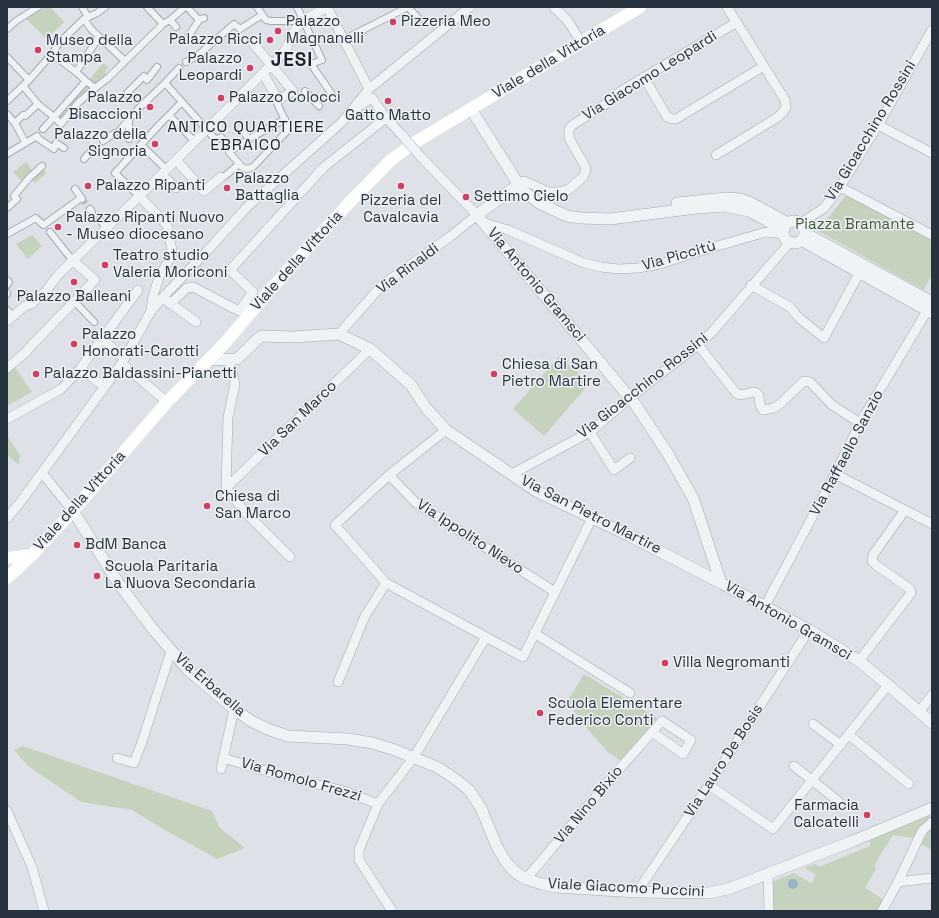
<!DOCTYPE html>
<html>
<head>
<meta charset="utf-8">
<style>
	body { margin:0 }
	#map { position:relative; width:939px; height:918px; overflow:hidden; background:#dee2e8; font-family:"Space Grotesk",sans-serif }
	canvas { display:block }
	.frame { position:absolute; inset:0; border:8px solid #27323f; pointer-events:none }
</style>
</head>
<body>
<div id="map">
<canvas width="939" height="918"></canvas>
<div class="frame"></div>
</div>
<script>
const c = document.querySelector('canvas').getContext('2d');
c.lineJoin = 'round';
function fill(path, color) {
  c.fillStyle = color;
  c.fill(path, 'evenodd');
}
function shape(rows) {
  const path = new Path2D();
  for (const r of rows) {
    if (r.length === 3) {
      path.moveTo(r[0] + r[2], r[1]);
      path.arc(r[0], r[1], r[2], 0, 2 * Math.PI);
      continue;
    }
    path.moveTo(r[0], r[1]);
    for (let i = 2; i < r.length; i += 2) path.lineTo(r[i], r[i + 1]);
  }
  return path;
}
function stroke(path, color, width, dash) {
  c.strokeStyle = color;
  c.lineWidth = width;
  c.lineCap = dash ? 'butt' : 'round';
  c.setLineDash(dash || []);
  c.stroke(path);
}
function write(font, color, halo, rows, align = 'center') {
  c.font = font + ' "Space Grotesk",sans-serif';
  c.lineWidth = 3;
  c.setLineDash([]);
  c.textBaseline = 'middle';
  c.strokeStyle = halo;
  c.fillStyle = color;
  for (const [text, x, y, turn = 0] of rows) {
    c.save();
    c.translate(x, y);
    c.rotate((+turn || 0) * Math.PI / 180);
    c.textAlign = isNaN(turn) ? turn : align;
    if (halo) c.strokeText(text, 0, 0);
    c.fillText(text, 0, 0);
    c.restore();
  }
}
const green = shape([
	[45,7,51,7,64,22,47,39,26,19],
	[103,63,109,67,105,72,107,76,97,85,89,80],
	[86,83,93,88,62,121,56,116],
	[26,162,33,171,23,182,13,172],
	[42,168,47,173,35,183,30,178],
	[847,194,932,241,932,274,924,290,818,231],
	[32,235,42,246,28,259,16,244],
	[559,356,590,383,544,436,513,409],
	[14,366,32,392,7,406,7,372],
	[7,436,20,455,19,465,7,455],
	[584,674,657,718,621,761,608,752,589,731,568,703,570,697],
	[23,746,212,811,220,828,245,848,217,859,165,830,132,810,81,802,28,766,14,750],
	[932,815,932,818,922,825,913,838,893,835,874,865,876,869,865,888,887,902,882,911,772,911,772,887,774,881,794,873,811,883,816,875,805,868,815,864,819,867,870,846,870,840],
	[932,828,932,850,931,850,921,844,929,831]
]);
const water = shape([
	[793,884,5]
]);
const pedestrianTunnel = shape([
	[82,199,90,209]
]);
const pedestrian = shape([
	[82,7,88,17],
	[105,7,97,13,84,19,91,29,125,61],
	[147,7,163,24,170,20,176,27],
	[187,7,199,20,204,18],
	[257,7,266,20,271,21,302,21],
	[297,7,322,60,311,64,333,96],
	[408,7,419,19],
	[170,20,185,7],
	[7,29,16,21,38,7],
	[186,40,199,20],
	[343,40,408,7],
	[52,54,76,72,86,81],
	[7,57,29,80],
	[186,62,197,56,234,24,240,29,262,15],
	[76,72,99,37],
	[147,80,157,67],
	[165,83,216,140,221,137,233,149],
	[163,85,179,68],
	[23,86,38,104,54,117,61,124,78,103,95,88,86,81,54,117,43,129],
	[95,88,108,78,163,24],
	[305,91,319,106],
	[126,94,144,76],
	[7,101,29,80,52,54,59,43,84,19],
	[7,114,15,123,25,142],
	[169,115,194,141],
	[129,121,129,139],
	[15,123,23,115,25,116,38,104],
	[120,130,138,109,162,86],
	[244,132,249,139,285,119],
	[36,137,54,149,56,143,64,148],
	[249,139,229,152,242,167,246,169,253,167,289,129,277,103,278,100],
	[103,141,115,133],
	[141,145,166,169],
	[7,154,37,136],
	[84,159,91,151],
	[221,177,225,176,239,164],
	[75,189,82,199],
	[14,196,29,178,42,166],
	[139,196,115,173,160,124,182,102],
	[7,208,17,199],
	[90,209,92,212],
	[99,219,106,228],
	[50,232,73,261],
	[7,234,36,218,43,225,45,224,81,198],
	[7,280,9,282,7,285],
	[7,293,7,294],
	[75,302,94,322],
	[7,310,13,316]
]);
const minor = shape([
	[554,7,568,21,581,42],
	[290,36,302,21,327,7,369,89],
	[251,41,293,91,278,100,263,73],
	[278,58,286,49,288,44],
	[644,77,667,117,672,119,676,119,764,66],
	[358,107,372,98,386,118,401,134],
	[878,125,932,153],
	[716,155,778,117,784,111,786,107,785,100,727,7],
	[176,160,204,191,221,177],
	[162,175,176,188],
	[518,185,524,181,549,192,558,192,568,190,583,177,585,173,586,168,569,138,569,130,571,126,606,104,621,91,737,22],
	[840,187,932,235],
	[139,196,167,225,172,250,171,257,159,277,153,296,151,310],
	[484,223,508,230,584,263,601,267,618,269,638,268,660,264,700,251,766,232,784,234],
	[801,223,824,208,840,187,878,125,932,30],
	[751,285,790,307,798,317,824,338,863,266],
	[166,300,196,322],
	[170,304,187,288,193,287,239,311,253,292,230,270,324,167,386,118],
	[7,321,25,306,31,304,45,292,59,274,159,177,274,62],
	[339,334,382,285,451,236,477,215,421,157],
	[698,345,736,393,741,395,753,392,757,393,759,396,760,405,763,410,774,408,781,403,804,381,810,382,832,405,860,423],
	[124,358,102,339,138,290],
	[229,360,235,384,228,417,226,488,245,512,290,557],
	[126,367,167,402],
	[7,368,26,352,29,348,95,280,73,261],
	[80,369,104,386],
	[7,419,61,389,80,369,102,339],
	[446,430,389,475,335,525,386,583,523,657,592,518],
	[590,432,614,470,630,458],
	[42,473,73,511],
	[512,474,590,432,637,392,698,345,713,331,790,242],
	[835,474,932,524],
	[389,475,416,503,555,592],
	[226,488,370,349],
	[7,518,19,504,122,363,151,311,163,297,208,250,247,207,342,122,369,89,470,7],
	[765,606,835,474,860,423,930,306],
	[534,633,630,693],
	[859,661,911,593,910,589,876,565,872,561,873,555,905,510],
	[338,682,365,616,386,583],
	[919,712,932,695],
	[813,724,841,745],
	[849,735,909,784],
	[117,758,134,763,142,742,171,651],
	[223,758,287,777,344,791,378,804],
	[794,766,838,801],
	[221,769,234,709],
	[709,785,773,829,888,685],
	[7,811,32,867,44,911],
	[768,875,769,911],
	[526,879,621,767,662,721,691,740,683,754,652,732],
	[898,882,932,878],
	[637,892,709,785,809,630],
	[392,911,359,860,359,850,378,804,414,757,486,637],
	[882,911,898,882,922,831,932,822]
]);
const tertiary = shape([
	[471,109,522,190,539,203,567,216,581,218,610,219,696,208,725,206,749,211,784,230],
	[518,185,477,215,635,404,668,454,693,498,721,583,809,630,859,661,888,685,932,723],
	[677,203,726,198,740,199,751,203,788,223],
	[794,232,11],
	[805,233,932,302],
	[801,240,932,313],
	[209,360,237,359,261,336,293,337,339,334,370,349,411,385,426,408,446,430,536,491,628,535,721,583],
	[73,511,119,584,152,628,188,670,234,709,251,721,270,730,288,736,348,739,372,743,395,750,437,767,454,778,469,790,481,808,497,847,506,862,515,872,526,879,542,884,556,887,637,892,709,893,728,889,853,841,932,808]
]);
const secondary = shape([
	[7,558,32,555],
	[7,578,32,555,73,511,167,402,224,344,270,290,349,203,391,160,414,143,640,7]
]);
const minorBridge = shape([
	[401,134,421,157]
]);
const markers = [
	[393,22,4,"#d13e61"],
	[278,31,4,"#d13e61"],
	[270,40,4,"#d13e61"],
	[38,50,4,"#d13e61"],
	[250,68,4,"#d13e61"],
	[221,98,4,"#d13e61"],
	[388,101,4,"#d13e61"],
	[150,107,4,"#d13e61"],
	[155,144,4,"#d13e61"],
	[88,186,4,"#d13e61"],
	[401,186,4,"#d13e61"],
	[227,188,4,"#d13e61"],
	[466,197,4,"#d13e61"],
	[58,227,4,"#d13e61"],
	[105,265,4,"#d13e61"],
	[74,282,4,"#d13e61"],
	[74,344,4,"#d13e61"],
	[36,374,4,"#d13e61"],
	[494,374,4,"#d13e61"],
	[207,506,4,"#d13e61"],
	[77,545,4,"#d13e61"],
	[97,576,4,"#d13e61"],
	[665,663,4,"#d13e61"],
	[540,713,4,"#d13e61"],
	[867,815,4,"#d13e61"]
];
const poiNames = [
	["Palazzo",286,22],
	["Magnanelli",286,39],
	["Pizzeria Meo",401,22],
	["Palazzo Ricci",262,40,"right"],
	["Museo della",46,41],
	["Stampa",46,58],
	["Palazzo",242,59,"right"],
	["Leopardi",242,76,"right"],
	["Palazzo",142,98,"right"],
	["Bisaccioni",142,115,"right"],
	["Palazzo Colocci",229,98],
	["Gatto Matto",388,116,"center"],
	["Palazzo della",147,135,"right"],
	["Signoria",147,152,"right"],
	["Palazzo",235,179],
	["Battaglia",235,196],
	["Palazzo Ripanti",96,186],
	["Settimo Cielo",474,197],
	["Pizzeria del",401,201,"center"],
	["Cavalcavia",401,218,"center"],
	["Palazzo Ripanti Nuovo",66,218],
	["- Museo diocesano",66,235],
	["Teatro studio",113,256],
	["Valeria Moriconi",113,273],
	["Palazzo Balleani",74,297,"center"],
	["Palazzo",82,335],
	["Honorati-Carotti",82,352],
	["Chiesa di San",502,365],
	["Pietro Martire",502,382],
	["Palazzo Baldassini-Pianetti",44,374],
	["Chiesa di",215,497],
	["San Marco",215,514],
	["BdM Banca",85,545],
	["Scuola Paritaria",105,567],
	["La Nuova Secondaria",105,584],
	["Villa Negromanti",673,663],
	["Scuola Elementare",548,704],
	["Federico Conti",548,721],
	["Farmacia",859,806,"right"],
	["Calcatelli",859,823,"right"]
];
const streetNames = [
	["Viale della Vittoria",549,62,-31],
	["Via Giacomo Leopardi",650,76,-32],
	["Via Gioacchino Rossini",871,131,-59],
	["Via Piccitù",679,256,-16],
	["Viale della Vittoria",297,261,-48],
	["Via Rinaldi",408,269,-37],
	["Via Antonio Gramsci",536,285,50],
	["Via Gioacchino Rossini",643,386,-38],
	["Via San Marco",298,419,-44],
	["Via Raffaello Sanzio",847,453,-62],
	["Viale della Vittoria",80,501,-48],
	["Via San Pietro Martire",591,515,27],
	["Via Ippolito Nievo",470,537,33],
	["Via Antonio Gramsci",788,621,30],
	["Via Erbarella",210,685,41],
	["Via Lauro De Bosis",724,761,-57],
	["Via Romolo Frezzi",301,780,16],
	["Via Nino Bixio",589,805,-50],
	["Viale Giacomo Puccini",626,888,3]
];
const parkNames = [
	["Piazza Bramante",855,225]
];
const neighbourhoodNames = [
	["ANTICO QUARTIERE",246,128],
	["EBRAICO",246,146]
];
const districtNames = [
	["JESI",292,61]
];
fill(green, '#c5d2be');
fill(water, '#97b4c9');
stroke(pedestrianTunnel, '#b9bfc6', 6, [6, 3]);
stroke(pedestrian, '#a3aab2', 8);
stroke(minor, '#a3aab2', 10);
stroke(tertiary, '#a3aab2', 12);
stroke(pedestrian, '#f0f3f6', 6);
stroke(minor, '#f0f3f6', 9);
stroke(tertiary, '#f0f3f6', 11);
stroke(secondary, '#fff', 12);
stroke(minorBridge, '#a3aab2', 10, []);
stroke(minorBridge, '#f0f3f6', 9);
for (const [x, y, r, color] of markers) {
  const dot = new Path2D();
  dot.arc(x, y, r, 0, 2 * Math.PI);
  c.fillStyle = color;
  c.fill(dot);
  stroke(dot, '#edf1f5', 1.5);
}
write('15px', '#27323f', '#edf1f5', poiNames, 'left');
write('15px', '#27323f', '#edf1f5', streetNames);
write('15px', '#3e5b33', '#edf1f5', parkNames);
c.letterSpacing = '1px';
write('16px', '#19232f', '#edf1f5', neighbourhoodNames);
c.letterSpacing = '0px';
c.letterSpacing = '1px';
write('bold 19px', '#19232f', '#edf1f5', districtNames);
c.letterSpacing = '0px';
</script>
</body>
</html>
